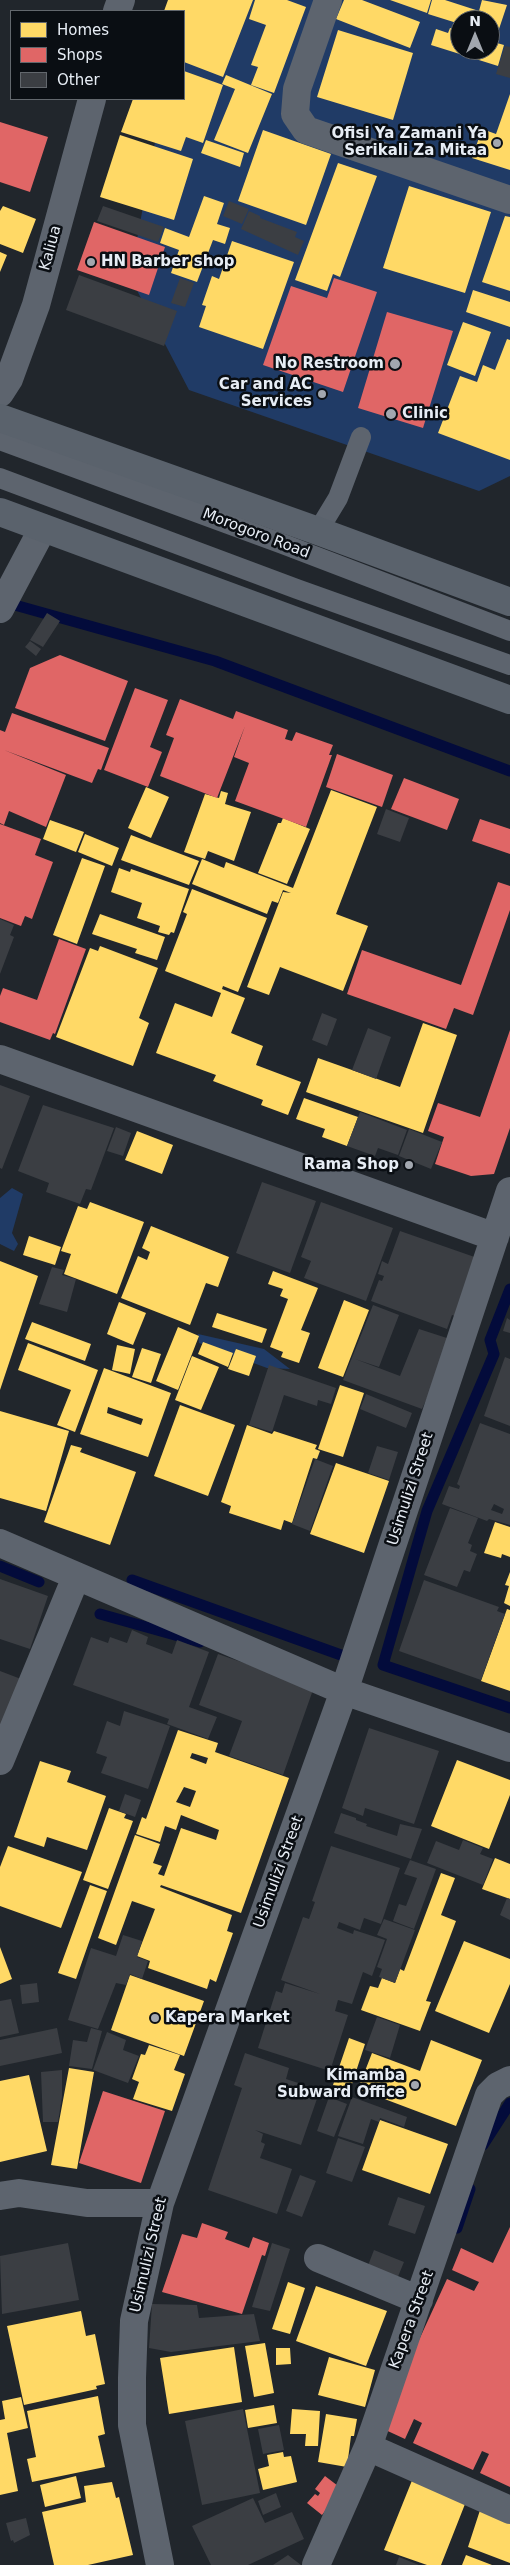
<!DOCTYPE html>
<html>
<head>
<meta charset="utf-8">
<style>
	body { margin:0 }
	#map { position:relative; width:510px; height:2565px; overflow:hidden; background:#21262c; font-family:"DejaVu Sans",sans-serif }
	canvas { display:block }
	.legend { position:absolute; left:10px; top:10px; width:175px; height:90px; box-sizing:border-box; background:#0a0e13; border:1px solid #62676d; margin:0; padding:6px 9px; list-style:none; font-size:15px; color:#e7edf5 }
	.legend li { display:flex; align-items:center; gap:10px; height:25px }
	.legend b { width:25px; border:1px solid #62676d }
	.north { position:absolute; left:450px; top:10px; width:50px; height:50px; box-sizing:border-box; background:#0a0e13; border:1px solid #62676d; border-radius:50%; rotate:0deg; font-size:14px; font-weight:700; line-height:20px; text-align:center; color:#e7edf5 }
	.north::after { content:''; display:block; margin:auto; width:18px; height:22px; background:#a2a7af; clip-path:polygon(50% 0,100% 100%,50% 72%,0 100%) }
</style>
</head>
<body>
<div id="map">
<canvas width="510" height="2565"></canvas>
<ul class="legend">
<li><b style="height:14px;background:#ffd966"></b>Homes</li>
<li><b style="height:14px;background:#e06666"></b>Shops</li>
<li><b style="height:14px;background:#3b3e43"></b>Other</li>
</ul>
<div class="north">N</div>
</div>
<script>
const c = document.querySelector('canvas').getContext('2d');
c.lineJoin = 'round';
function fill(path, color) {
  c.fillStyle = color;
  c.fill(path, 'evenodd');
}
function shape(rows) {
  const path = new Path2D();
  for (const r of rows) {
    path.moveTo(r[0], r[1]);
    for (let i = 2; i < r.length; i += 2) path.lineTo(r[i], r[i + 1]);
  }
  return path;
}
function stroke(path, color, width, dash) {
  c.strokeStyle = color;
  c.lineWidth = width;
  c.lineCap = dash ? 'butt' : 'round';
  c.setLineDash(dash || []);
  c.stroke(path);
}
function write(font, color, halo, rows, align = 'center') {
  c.font = font + ' "DejaVu Sans",sans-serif';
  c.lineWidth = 5;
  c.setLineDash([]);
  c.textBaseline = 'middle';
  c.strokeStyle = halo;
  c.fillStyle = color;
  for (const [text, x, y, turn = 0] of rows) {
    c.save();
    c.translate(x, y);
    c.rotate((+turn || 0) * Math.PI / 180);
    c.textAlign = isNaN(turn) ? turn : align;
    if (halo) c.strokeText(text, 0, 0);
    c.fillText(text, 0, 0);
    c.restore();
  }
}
const green = shape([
	[182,0,510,0,510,476,479,491,189,390,130,277,163,99,184,99,184,11,180,11],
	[460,20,490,20,490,50,460,50],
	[12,1188,23,1194,12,1233,18,1244,14,1251,0,1244,0,1198],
	[198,1334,264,1349,290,1369,267,1368,199,1343]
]);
const homes = shape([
	[168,0,253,0,223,77,184,62,184,11,164,11],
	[255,0,287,0,306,7,274,93,251,85,258,67,251,65,266,25,249,19],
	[344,0,362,0,420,22,410,48,336,19],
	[390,0,431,0,427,13],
	[432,0,445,0,479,11,482,0,507,5,497,35,490,33,490,20,460,20,460,24,428,14],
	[450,28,460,31,460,50,490,50,490,41,504,45,498,66,431,45,436,29,448,33],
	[338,30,413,53,393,120,317,97],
	[184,71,223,85,203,143,186,137,181,151,121,132,133,99,184,99],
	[226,75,272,94,248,153,214,140,235,89,222,84],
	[510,94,510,170,472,158,482,129,496,134],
	[263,130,331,154,306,225,238,201],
	[120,135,193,159,174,220,100,197],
	[206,140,244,153,240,167,201,153],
	[338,163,377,176,340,277,333,274,327,291,295,280],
	[409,186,491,212,465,293,383,268],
	[204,196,224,203,217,224,230,228,225,244,213,240,197,282,171,273,179,250,160,243,165,228,189,237],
	[3,206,36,219,23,253,0,244,0,211],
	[505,216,510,217,510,291,482,282],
	[232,241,294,262,263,349,199,327,206,306,202,305,212,276,219,279],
	[0,252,7,255,0,272],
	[473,290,510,302,510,327,466,312],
	[463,322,491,332,475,376,447,365],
	[507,339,510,340,510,460,438,433,460,376,477,382,483,365,495,370],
	[146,787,169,797,151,838,128,828],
	[331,790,377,807,336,914,368,926,343,991,280,967,269,995,247,987,283,892,291,893,283,890,278,903,272,901,267,914,192,884,202,859,224,868,226,862,293,888],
	[221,791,228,793,225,804,251,812,234,861,208,851,205,859,184,852,205,794,219,798],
	[283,818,310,829,287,884,258,873,278,823,281,823],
	[50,820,84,832,76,852,43,839],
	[85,834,119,848,112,866,78,852],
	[131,835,199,861,189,885,121,860],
	[82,858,105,866,77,944,53,935],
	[119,868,130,872,131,869,189,889,174,933,171,932,169,935,158,932,160,926,137,918,142,903,111,892],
	[192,889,267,918,238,992,223,986,222,989,245,998,231,1033,263,1046,256,1065,301,1082,288,1115,261,1105,263,1100,213,1081,216,1075,156,1053,175,1003,212,1017,221,993,165,971,187,914,183,912],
	[100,914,165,937,157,960,135,953,137,949,92,934],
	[100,946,158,968,139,1018,149,1023,133,1066,56,1037,90,948,98,951],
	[423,1023,457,1035,423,1133,306,1092,318,1058,400,1087],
	[304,1098,358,1117,347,1146,322,1137,325,1129,296,1119],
	[137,1131,173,1145,162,1174,125,1160],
	[90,1202,144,1222,117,1294,64,1274,71,1254,61,1251,78,1206,87,1209],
	[151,1226,229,1257,218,1287,206,1283,190,1325,121,1298,138,1256,147,1260,150,1252,142,1248],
	[29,1236,61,1247,55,1265,23,1255],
	[0,1261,38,1276,0,1390],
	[273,1271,318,1288,301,1330,310,1333,299,1363,281,1357,283,1352,270,1347,288,1299,280,1296,283,1289,268,1284],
	[344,1300,369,1310,343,1377,318,1368],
	[119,1302,146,1313,133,1345,107,1334],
	[217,1313,267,1329,262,1343,212,1327],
	[32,1322,91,1344,85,1361,25,1339],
	[178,1327,199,1336,178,1390,156,1381],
	[203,1342,233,1353,228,1367,198,1354],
	[28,1343,98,1370,75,1432,57,1425,71,1390,18,1370],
	[117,1345,135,1349,130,1374,112,1370],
	[142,1348,161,1354,151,1383,132,1377],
	[236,1349,256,1356,249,1376,228,1369],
	[192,1356,219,1367,201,1410,175,1400],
	[104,1368,171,1393,148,1457,80,1434],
	[108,1407,143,1419,141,1425,107,1413],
	[340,1385,364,1393,343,1457,318,1449],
	[180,1405,235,1425,208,1496,154,1476],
	[0,1411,69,1431,46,1511,0,1498],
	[247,1425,272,1434,274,1431,317,1445,315,1449,320,1451,317,1459,313,1458,292,1523,284,1520,281,1530,229,1513,231,1506,221,1502],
	[71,1445,82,1448,80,1452,136,1472,110,1545,44,1522],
	[336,1463,389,1481,364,1553,310,1534],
	[495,1522,510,1527,510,1557,502,1554,501,1558,484,1553],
	[510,1572,510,1606,504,1603,509,1586,505,1585],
	[507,1609,510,1610,510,1691,481,1681],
	[178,1730,218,1743,215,1752,289,1778,241,1913,161,1885,160,1887,232,1915,227,1931,233,1933,216,1982,210,1979,207,1989,148,1968,150,1961,137,1956,155,1909,132,1901,116,1945,98,1938,135,1835,160,1844,153,1863,162,1866,158,1874,164,1876,181,1828,216,1840,219,1830,181,1815,176,1830,165,1826,160,1842,136,1834,142,1817,146,1819],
	[192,1753,208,1758,206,1764,190,1758],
	[184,1787,196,1791,190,1807,176,1802],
	[457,1760,510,1780,510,1795,489,1849,431,1826],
	[40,1761,71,1771,67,1782,106,1796,87,1850,47,1837,44,1847,14,1837],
	[109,1808,126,1814,124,1818,133,1821,108,1889,83,1880],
	[8,1846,82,1872,61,1928,0,1906,0,1867],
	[495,1858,510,1864,510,1899,482,1889],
	[441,1873,455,1878,441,1915,456,1921,426,2001,431,2002,420,2031,361,2010,370,1986,378,1988,382,1978,395,1983,400,1969,404,1971],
	[90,1885,107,1891,76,1979,58,1973],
	[464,1941,510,1959,510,1984,489,2033,435,2011],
	[0,1947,12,1979,0,1984],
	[130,1975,204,2001,184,2056,111,2030],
	[349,2038,365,2044,350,2090,333,2085],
	[431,2040,482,2060,456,2126,358,2089,372,2053,420,2071],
	[149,2045,180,2055,174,2070,185,2074,172,2111,133,2099,139,2082,132,2079,141,2054,145,2055],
	[69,2068,94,2072,77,2169,51,2165],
	[29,2075,47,2151,0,2162,0,2081],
	[380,2120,448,2144,430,2194,362,2170],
	[288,2282,305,2288,290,2334,272,2329],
	[316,2286,387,2311,366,2366,296,2341],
	[81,2311,86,2336,95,2334,105,2384,96,2386,97,2389,24,2405,7,2326],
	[265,2343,274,2393,254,2397,245,2346],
	[234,2347,242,2402,169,2414,160,2358],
	[276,2348,290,2348,291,2364,276,2365],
	[329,2357,375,2370,365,2407,318,2395],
	[98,2396,105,2434,98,2436,105,2467,32,2482,27,2459,36,2457,27,2411],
	[21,2397,28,2428,7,2433,18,2491,0,2495,0,2420,5,2419,2,2401],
	[274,2405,277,2423,248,2428,245,2410],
	[292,2409,320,2411,318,2446,305,2446,306,2434,290,2434],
	[326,2414,357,2419,354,2436,351,2436,347,2467,318,2462],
	[283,2452,284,2457,291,2456,297,2482,263,2490,258,2469,269,2466,267,2455],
	[76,2476,81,2498,45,2507,40,2485],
	[413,2478,467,2499,441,2565,427,2565,384,2550],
	[112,2482,116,2498,119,2497,133,2555,88,2565,54,2565,42,2512,86,2502,84,2486],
	[483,2501,510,2512,510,2563,468,2547],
	[466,2555,492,2565,462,2565]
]);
const shops = shape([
	[0,122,48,137,30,192,0,182],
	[94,222,165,247,149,295,77,270],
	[334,278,377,292,343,392,263,365,291,286,327,298],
	[387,312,453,331,423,428,358,408],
	[60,655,128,681,105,741,15,708,30,668],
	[135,688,168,700,150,747,162,752,148,787,104,770],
	[180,699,233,719,236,711,288,730,285,739,292,741,296,732,333,745,329,755,332,755,306,827,235,801,249,763,234,757,245,726,217,798,160,776,174,738,166,735],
	[12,713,109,748,101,770,98,769,92,783,4,750,66,775,46,827,9,811,4,825,0,823,0,730,5,732],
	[337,754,393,775,382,807,326,787],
	[404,778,459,799,447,830,391,809],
	[480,819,510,829,510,854,472,841],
	[0,824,41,839,35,855,53,862,32,919,25,916,21,926,0,918],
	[498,882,510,886,510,910,473,1015,454,1008,446,1029,347,994,362,950,461,985],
	[59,939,86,949,55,1034,53,1033,50,1040,0,1022,0,996,3,988,37,1000],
	[510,1030,510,1128,494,1174,471,1176,435,1164,444,1137,428,1131,438,1103,480,1117],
	[103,2091,165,2111,141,2183,79,2163],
	[202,2223,228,2232,225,2239,249,2248,253,2237,269,2243,265,2256,262,2255,242,2314,162,2292,182,2234,197,2238],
	[510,2227,510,2487,480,2473,489,2454,482,2451,473,2470,413,2443,422,2423,414,2419,405,2439,379,2427,447,2279,474,2291,479,2282,452,2270,461,2248,493,2263],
	[325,2476,342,2489,322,2515,307,2503,315,2494,318,2496,320,2493,315,2489]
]);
const stream = shape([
	[4,602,215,661,510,771],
	[510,1289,490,1340,494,1354,427,1511,383,1665,510,1708],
	[0,1566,39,1582],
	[132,1580,341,1655],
	[100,1614,200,1642],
	[483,2145,510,2103],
	[457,2228,470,2189]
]);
const building = shape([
	[505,46,510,47,510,78,496,74],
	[229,201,249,209,242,224,223,216],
	[103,206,164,227,158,242,97,221],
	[249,211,260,216,260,218,297,232,295,237,304,241,298,255,241,229],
	[79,275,177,311,164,346,66,310],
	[180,278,194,283,185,307,171,303],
	[47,613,60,621,43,647,30,640],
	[30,641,41,649,36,656,25,647],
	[386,809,409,818,400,842,377,834],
	[0,919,14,925,10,935,14,937,0,974],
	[322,1013,337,1019,327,1046,312,1040],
	[368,1028,391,1037,376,1079,352,1070],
	[0,1085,30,1096,2,1169,0,1168],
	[43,1105,114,1128,91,1190,86,1189,80,1204,46,1192,49,1183,18,1171],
	[360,1112,407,1130,398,1155,378,1148,375,1156,347,1146],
	[116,1127,131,1133,123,1156,107,1151],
	[409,1129,442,1142,431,1169,399,1156],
	[262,1182,316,1201,290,1273,236,1253],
	[321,1202,393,1228,366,1301,304,1278,311,1261,301,1257],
	[400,1231,486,1261,465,1320,452,1315,447,1329,371,1301,379,1280,382,1281,384,1276,378,1274,382,1261,388,1264],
	[52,1267,64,1270,62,1275,76,1279,67,1312,39,1304],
	[373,1305,399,1315,379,1367,355,1359,400,1376,419,1329,453,1340,422,1409,343,1380],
	[507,1318,510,1320,510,1333,503,1331],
	[505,1357,510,1359,510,1426,484,1416],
	[269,1365,336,1388,331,1404,318,1400,317,1406,284,1395,272,1432,249,1425],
	[366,1394,412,1413,406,1428,360,1409],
	[480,1423,510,1434,510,1525,489,1519,487,1521,442,1504,449,1486,459,1489,460,1486,457,1484],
	[494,1504,504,1509,502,1514,491,1510],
	[377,1446,398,1452,389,1480,368,1473],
	[315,1459,333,1466,310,1531,292,1524],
	[450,1508,478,1518,468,1543,472,1545,470,1551,477,1554,470,1572,464,1570,457,1587,424,1575],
	[0,1579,48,1596,30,1649,0,1639],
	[424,1580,499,1607,497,1611,505,1614,481,1680,399,1651],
	[132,1630,148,1637,146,1644,172,1654,177,1640,209,1652,189,1707,217,1717,208,1739,167,1724,169,1719,73,1685,91,1637,108,1643,110,1637,127,1643],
	[218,1654,314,1687,283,1775,229,1756,242,1721,199,1705],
	[0,1671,21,1679,0,1734],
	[124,1711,170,1726,148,1789,101,1773,107,1757,96,1753,107,1721,120,1726],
	[369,1728,439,1751,414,1824,365,1808,363,1816,342,1808],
	[125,1794,141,1800,135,1817,119,1811],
	[341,1813,356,1818,356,1820,367,1824,366,1826,397,1836,400,1824,422,1829,411,1859,334,1833],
	[463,1840,483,1848,480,1854,493,1859,483,1885,427,1863,436,1841,459,1850],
	[331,1846,400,1868,381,1924,364,1918,360,1930,339,1922,337,1928,353,1934,354,1930,385,1940,372,1976,363,1972,352,2004,338,2000,335,2011,348,2015,330,2071,258,2048,276,1991,282,1993,285,1983,320,1994,281,1980,303,1917,309,1919,315,1902,312,1901],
	[410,1860,436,1869,414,1929,393,1921,399,1904,406,1906,417,1878,404,1874],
	[507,1898,510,1899,510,1920,500,1915],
	[384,1919,415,1930,395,1983,379,1977,382,1969,377,1967,387,1939,377,1935],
	[123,1935,142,1941,137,1957,148,1961,142,1979,130,1974,126,1985,116,1983,98,2029,68,2020,91,1948,116,1956],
	[37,1983,39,2002,22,2004,20,1985],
	[11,1999,19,2033,0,2037,0,2001],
	[377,2017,400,2025,390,2058,365,2050],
	[57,2028,62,2053,0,2066,0,2040],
	[91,2028,102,2031,92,2069,69,2066,73,2040,87,2042],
	[107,2032,126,2040,123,2050,139,2056,128,2083,93,2070],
	[245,2053,289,2068,286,2079,320,2090,301,2145,255,2130,263,2134,261,2142,265,2144,260,2158,292,2169,277,2214,208,2190,242,2088,234,2085],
	[62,2070,62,2097,58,2122,43,2122,41,2072],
	[329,2097,347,2104,334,2137,317,2131],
	[352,2097,407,2117,404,2127,380,2118,379,2122,371,2119,363,2144,338,2136],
	[338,2138,365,2147,352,2182,326,2173],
	[300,2175,316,2181,302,2217,286,2211],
	[398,2197,425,2206,415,2234,388,2225],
	[68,2243,79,2300,2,2314,0,2256],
	[272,2243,290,2249,270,2311,252,2307],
	[374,2250,404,2262,397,2279,367,2268],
	[152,2304,197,2305,199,2318,254,2314,260,2341,171,2352,149,2348],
	[243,2409,260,2493,202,2505,185,2421],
	[279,2425,284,2450,263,2454,258,2429],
	[276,2493,281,2507,263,2515,258,2501],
	[253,2498,265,2523,292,2512,304,2539,248,2565,211,2565,192,2526],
	[26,2518,30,2535,14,2543,13,2540,11,2541,6,2523],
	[288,2555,301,2565,273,2565],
	[399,2557,419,2565,396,2565]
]);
const lane = shape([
	[0,440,283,544,510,631],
	[0,478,297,589,510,665],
	[318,531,338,498,361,437]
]);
const street = shape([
	[328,0,297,89,295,114,306,130,510,200],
	[117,11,121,0],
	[0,393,9,379,36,305,92,99],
	[0,609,43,528],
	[0,1059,495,1237],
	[0,1543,344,1691,510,1748],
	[0,1761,76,1577],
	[0,2196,19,2193,87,2203,160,2203],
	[318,2258,419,2300],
	[368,2447,510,2510],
	[160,2565,132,2425,132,2378,134,2321,160,2203,344,1691,510,1191],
	[316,2565,368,2447,489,2095,498,2086,510,2080]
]);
const highway = shape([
	[0,418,318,531,510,602],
	[0,512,510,700]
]);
const markers = [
	[497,143,5,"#a2a7af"],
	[91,262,5,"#a2a7af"],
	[395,364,6,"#a2a7af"],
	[322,394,5,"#a2a7af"],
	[391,414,6,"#a2a7af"],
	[409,1165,5,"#a2a7af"],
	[155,2018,5,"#a2a7af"],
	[415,2085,5,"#a2a7af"]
];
const poiNames = [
	["Ofisi Ya Zamani Ya",487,134],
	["Serikali Za Mitaa",487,151],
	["HN Barber shop",101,262,"left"],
	["No Restroom",384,364],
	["Car and AC",312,385],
	["Services",312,402],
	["Clinic",402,414,"left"],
	["Rama Shop",399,1165],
	["Kapera Market",165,2018,"left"],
	["Kimamba",405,2076],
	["Subward Office",405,2093]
];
const streetNames = [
	["Kaliua",51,248,-75],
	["Morogoro Road",256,534,21],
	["Usimulizi Street",411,1489,-72],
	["Usimulizi Street",279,1872,-70],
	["Usimulizi Street",149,2255,-77],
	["Kapera Street",412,2320,-70]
];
fill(green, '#203b66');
fill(homes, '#ffd966');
fill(shops, '#e06666');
stroke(stream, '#030b3b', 11);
fill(building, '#3b3e43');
stroke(lane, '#5d646e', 20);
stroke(street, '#5d646e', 28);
stroke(highway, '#5a626c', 28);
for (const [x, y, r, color] of markers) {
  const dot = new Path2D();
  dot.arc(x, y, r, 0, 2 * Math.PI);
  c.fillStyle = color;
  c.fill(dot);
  stroke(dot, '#0a0e13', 2);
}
write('bold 15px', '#e7edf5', '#0a0e13', poiNames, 'right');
write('15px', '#e7edf5', '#0a0e13', streetNames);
</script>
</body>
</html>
